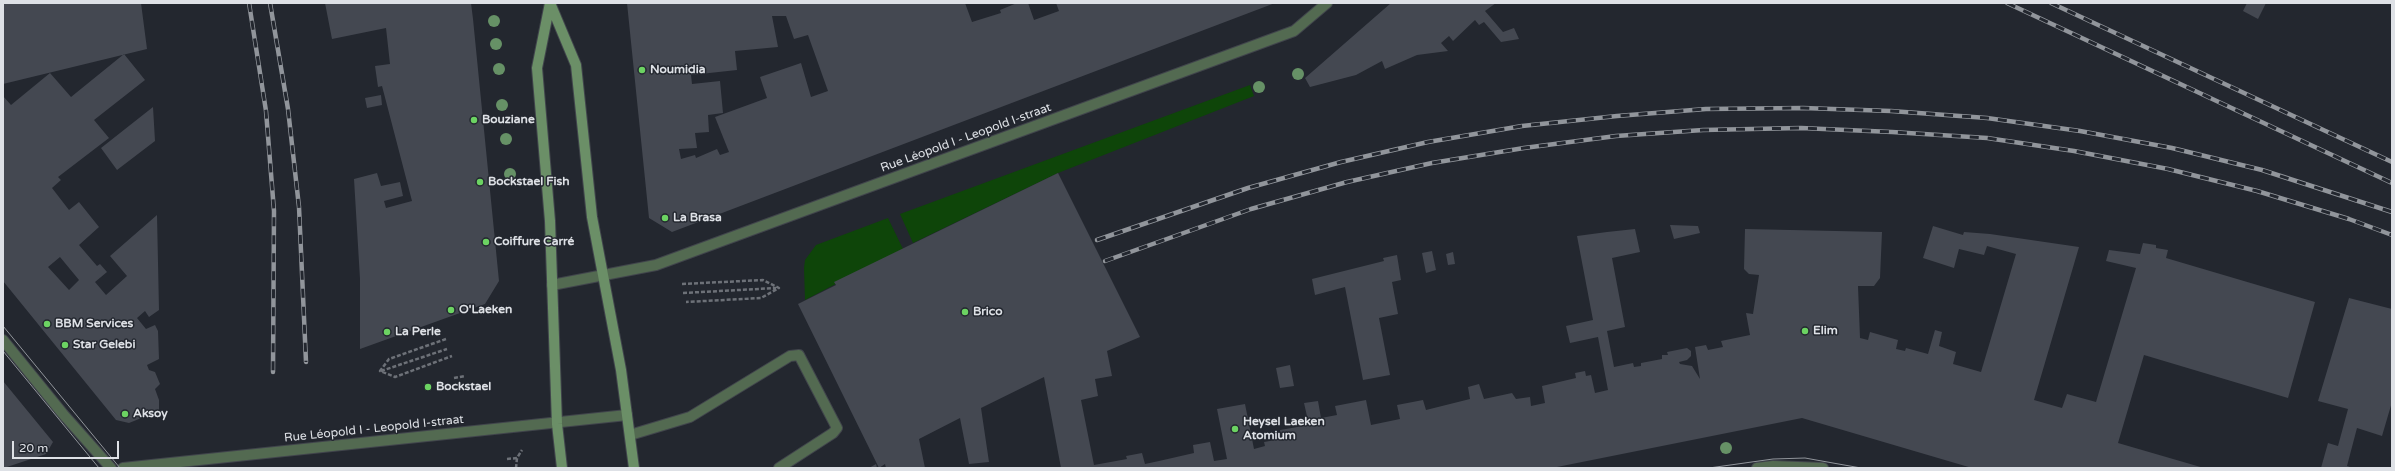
<!DOCTYPE html>
<html>
<head>
<meta charset="utf-8">
<style>
	body { margin:0 }
	#map { position:relative; width:2395px; height:471px; overflow:hidden; background:#23272f; font-family:"Varela Round",sans-serif }
	canvas { display:block }
	.frame { position:absolute; inset:0; border:4px solid #dee1e6; pointer-events:none }
	.scale { position:absolute; left:12px; top:441px; width:107px; height:18px; box-sizing:border-box; border:2px solid #dee1e6; border-top:0; padding-left:5px; font-size:12px; line-height:14px; white-space:nowrap; color:#dee1e6; -webkit-text-stroke:3px #23272f; paint-order:stroke }
</style>
</head>
<body>
<div id="map">
<canvas width="2395" height="471"></canvas>
<div class="frame"></div>
<div class="scale">20 m</div>
</div>
<script>
const c = document.querySelector('canvas').getContext('2d');
c.lineJoin = 'round';
function fill(path, color) {
  c.fillStyle = color;
  c.fill(path, 'evenodd');
}
function shape(rows) {
  const path = new Path2D();
  for (const r of rows) {
    path.moveTo(r[0], r[1]);
    for (let i = 2; i < r.length; i += 2) path.lineTo(r[i], r[i + 1]);
  }
  return path;
}
function stroke(path, color, width, dash) {
  c.strokeStyle = color;
  c.lineWidth = width;
  c.lineCap = dash ? 'butt' : 'round';
  c.setLineDash(dash || []);
  c.stroke(path);
}
function write(font, color, halo, rows, align = 'center') {
  c.font = font + ' "Varela Round",sans-serif';
  c.lineWidth = 3;
  c.setLineDash([]);
  c.textBaseline = 'middle';
  c.strokeStyle = halo;
  c.fillStyle = color;
  for (const [text, x, y, turn = 0] of rows) {
    c.save();
    c.translate(x, y);
    c.rotate((+turn || 0) * Math.PI / 180);
    c.textAlign = isNaN(turn) ? turn : align;
    if (halo) c.strokeText(text, 0, 0);
    c.fillText(text, 0, 0);
    c.restore();
  }
}
const green = shape([
	[1250,85,1254,96,1058,173,913,243,900,214],
	[888,218,903,249,805,300,804,268,805,260,816,245]
]);
const building = shape([
	[3,3,141,3,147,49,3,84],
	[325,3,471,3,473,19,499,281,485,304,360,349,360,279,354,179,377,173,381,186,400,182,403,196,384,201,386,208,412,201,382,86,378,87,375,66,390,64,386,28,332,39],
	[627,3,965,3,972,22,1001,13,1000,10,1017,3,1028,3,1034,20,1059,11,1056,3,1275,3,672,232,649,218],
	[772,16,786,16,794,39,808,35,828,91,811,97,801,63,760,77,767,98,715,117,729,152,720,155,717,149,696,158,695,155,681,159,679,149,697,148,695,133,709,132,708,115,723,113,720,81,692,84,691,75,737,70,735,51,778,47],
	[1391,3,1496,3,1485,11,1503,32,1514,28,1519,39,1501,42,1484,22,1479,25,1475,20,1453,41,1449,36,1441,43,1448,51,1417,55,1385,69,1382,61,1356,75,1310,87,1305,78],
	[2247,3,2266,3,2258,19,2243,11],
	[124,54,145,80,94,120,109,138,58,177,61,180,52,188,69,210,79,202,99,227,79,245,97,266,100,264,107,272,95,282,106,295,127,276,110,256,157,215,159,310,149,317,145,311,137,318,146,329,155,325,158,331,159,359,147,365,149,370,155,372,160,384,155,389,159,400,159,411,129,423,116,420,3,281,3,96,11,105,50,73,71,97],
	[60,257,79,280,69,290,48,267],
	[381,95,382,105,367,108,365,98],
	[153,107,155,141,117,170,101,148],
	[1058,173,1140,337,1107,351,1112,376,1095,379,1098,396,1081,400,1094,465,1127,459,1126,456,1142,453,1145,464,1159,461,1194,453,1193,445,1210,442,1214,461,1227,459,1217,409,1245,404,1254,449,1265,446,1264,442,1281,439,1280,430,1309,425,1304,403,1318,401,1321,418,1337,415,1335,406,1366,400,1371,425,1400,419,1397,405,1423,400,1426,410,1470,399,1468,387,1479,384,1484,399,1512,393,1516,399,1530,397,1531,406,1545,403,1542,386,1576,378,1575,373,1585,371,1586,376,1591,375,1595,393,1608,390,1598,337,1570,343,1566,326,1593,320,1577,236,1607,232,1635,229,1640,252,1612,258,1625,327,1607,331,1614,367,1633,363,1634,367,1641,366,1641,363,1662,359,1662,355,1668,355,1667,352,1687,348,1691,351,1691,356,1687,360,1679,362,1680,364,1692,366,1700,379,1695,347,1706,345,1708,350,1723,347,1721,341,1750,335,1746,313,1753,314,1759,275,1749,274,1744,269,1745,229,1882,232,1880,278,1874,286,1858,286,1860,338,1868,340,1870,332,1898,340,1896,349,1905,351,1906,348,1928,354,1935,330,1942,332,1939,346,1956,352,1953,364,1981,372,2016,254,1987,246,1984,255,1959,249,1954,268,1923,258,1933,226,1963,235,1964,232,1990,234,2079,247,2034,400,2062,408,2067,394,2096,402,2136,268,2106,261,2109,250,2140,254,2143,243,2156,245,2156,248,2168,250,2166,258,2315,302,2288,398,2144,355,2118,443,2204,468,1972,468,1802,418,1552,468,1061,468,1044,377,981,408,989,462,969,464,960,418,919,439,925,468,886,468,885,464,879,468,798,304,836,285,834,282],
	[1670,225,1698,226,1700,233,1674,239],
	[1432,251,1436,270,1426,273,1422,253],
	[1453,252,1455,264,1448,265,1446,254],
	[1397,255,1401,280,1392,282,1398,314,1379,318,1390,375,1363,380,1345,287,1315,295,1312,279,1384,261,1383,258],
	[2349,298,2392,309,2392,402,2382,436,2357,428,2347,466,2353,468,2321,468,2328,443,2338,446,2348,409,2318,401],
	[1290,365,1294,386,1280,388,1276,368],
	[3,381,53,442,46,454,4,468],
	[876,464,877,468,869,468]
]);
const path = shape([
	[682,284,763,280,779,288,761,298,686,302],
	[683,293,776,288],
	[446,339,389,359,380,371,395,377,452,356],
	[381,371,447,349],
	[454,378,465,376],
	[507,459,517,458],
	[516,468,517,458,522,450]
]);
const service = shape([
	[630,435,690,417,790,356,799,355,837,428,833,433,779,468]
]);
const minor = shape([
	[552,285,656,265,1294,31,1327,3],
	[1757,468,1773,466,1823,468]
]);
const tertiary = shape([
	[3,340,63,414,111,468],
	[123,468,627,415]
]);
const secondary = shape([
	[550,3,576,65,592,217,621,370,634,468],
	[550,3,537,68,550,221,557,424,562,468]
]);
const tram = shape([
	[3,326,120,468],
	[3,351,99,468],
	[1709,468,1773,459,1805,458,1861,468]
]);
const rail = shape([
	[249,3,266,111,274,211,273,372],
	[270,3,288,109,299,207,306,362],
	[2007,3,2392,183],
	[2051,3,2392,162],
	[1097,240,1248,188,1341,162,1428,142,1522,126,1617,116,1706,109,1803,108,1891,111,1987,118,2080,131,2172,148,2262,170,2392,212],
	[1105,261,1251,209,1347,182,1432,163,1524,148,1616,136,1703,130,1801,128,1892,132,1987,138,2074,151,2168,169,2257,191,2349,219,2392,235]
]);
const trees = [
	[494,21],
	[496,44],
	[499,69],
	[1298,74],
	[1259,87],
	[502,105],
	[506,139],
	[510,174],
	[1726,448]
];
const markers = [
	[642,70,4,"#6cd362"],
	[474,120,4,"#6cd362"],
	[480,182,4,"#6cd362"],
	[665,218,4,"#6cd362"],
	[486,242,4,"#6cd362"],
	[451,310,4,"#6cd362"],
	[965,312,4,"#6cd362"],
	[47,324,4,"#6cd362"],
	[1805,331,4,"#6cd362"],
	[387,332,4,"#6cd362"],
	[65,345,4,"#6cd362"],
	[428,387,4,"#6cd362"],
	[125,414,4,"#6cd362"],
	[1235,429,4,"#6cd362"]
];
const poiNames = [
	["Noumidia",650,70],
	["Bouziane",482,120],
	["Bockstael Fish",488,182],
	["La Brasa",673,218],
	["Coiffure Carré",494,242],
	["O'Laeken",459,310],
	["Brico",973,312],
	["BBM Services",55,324],
	["Elim",1813,331],
	["La Perle",395,332],
	["Star Gelebi",73,345],
	["Bockstael",436,387],
	["Aksoy",133,414],
	["Heysel Laeken",1243,422],
	["Atomium",1243,436]
];
const streetNames = [
	["Rue Léopold I - Leopold I-straat",966,138,-20],
	["Rue Léopold I - Leopold I-straat",374,429,-6]
];
fill(green, '#0e4509');
fill(building, '#444851');
stroke(service, '#41454c', 12);
stroke(minor, '#41454c', 12);
stroke(tertiary, '#41454c', 12);
stroke(secondary, '#41454c', 12);
stroke(path, '#6d7178', 2.5, [4, 2]);
stroke(service, '#536a51', 10);
stroke(minor, '#536a51', 10);
stroke(tertiary, '#536a51', 10);
stroke(secondary, '#6b8f67', 10);
stroke(tram, '#91959b', 1);
stroke(rail, '#91959b', 4.5);
stroke(rail, '#23272f', 3, [9]);
c.fillStyle = '#669166';
for (const [x, y] of trees) {
  c.beginPath();
  c.arc(x, y, 6, 0, 2 * Math.PI);
  c.fill();
}
for (const [x, y, r, color] of markers) {
  const dot = new Path2D();
  dot.arc(x, y, r, 0, 2 * Math.PI);
  c.fillStyle = color;
  c.fill(dot);
  stroke(dot, '#23272f', 1.5);
}
write('bold 12px', '#dee1e6', '#23272f', poiNames, 'left');
write('12px', '#dee1e6', '#23272f', streetNames);
</script>
</body>
</html>
